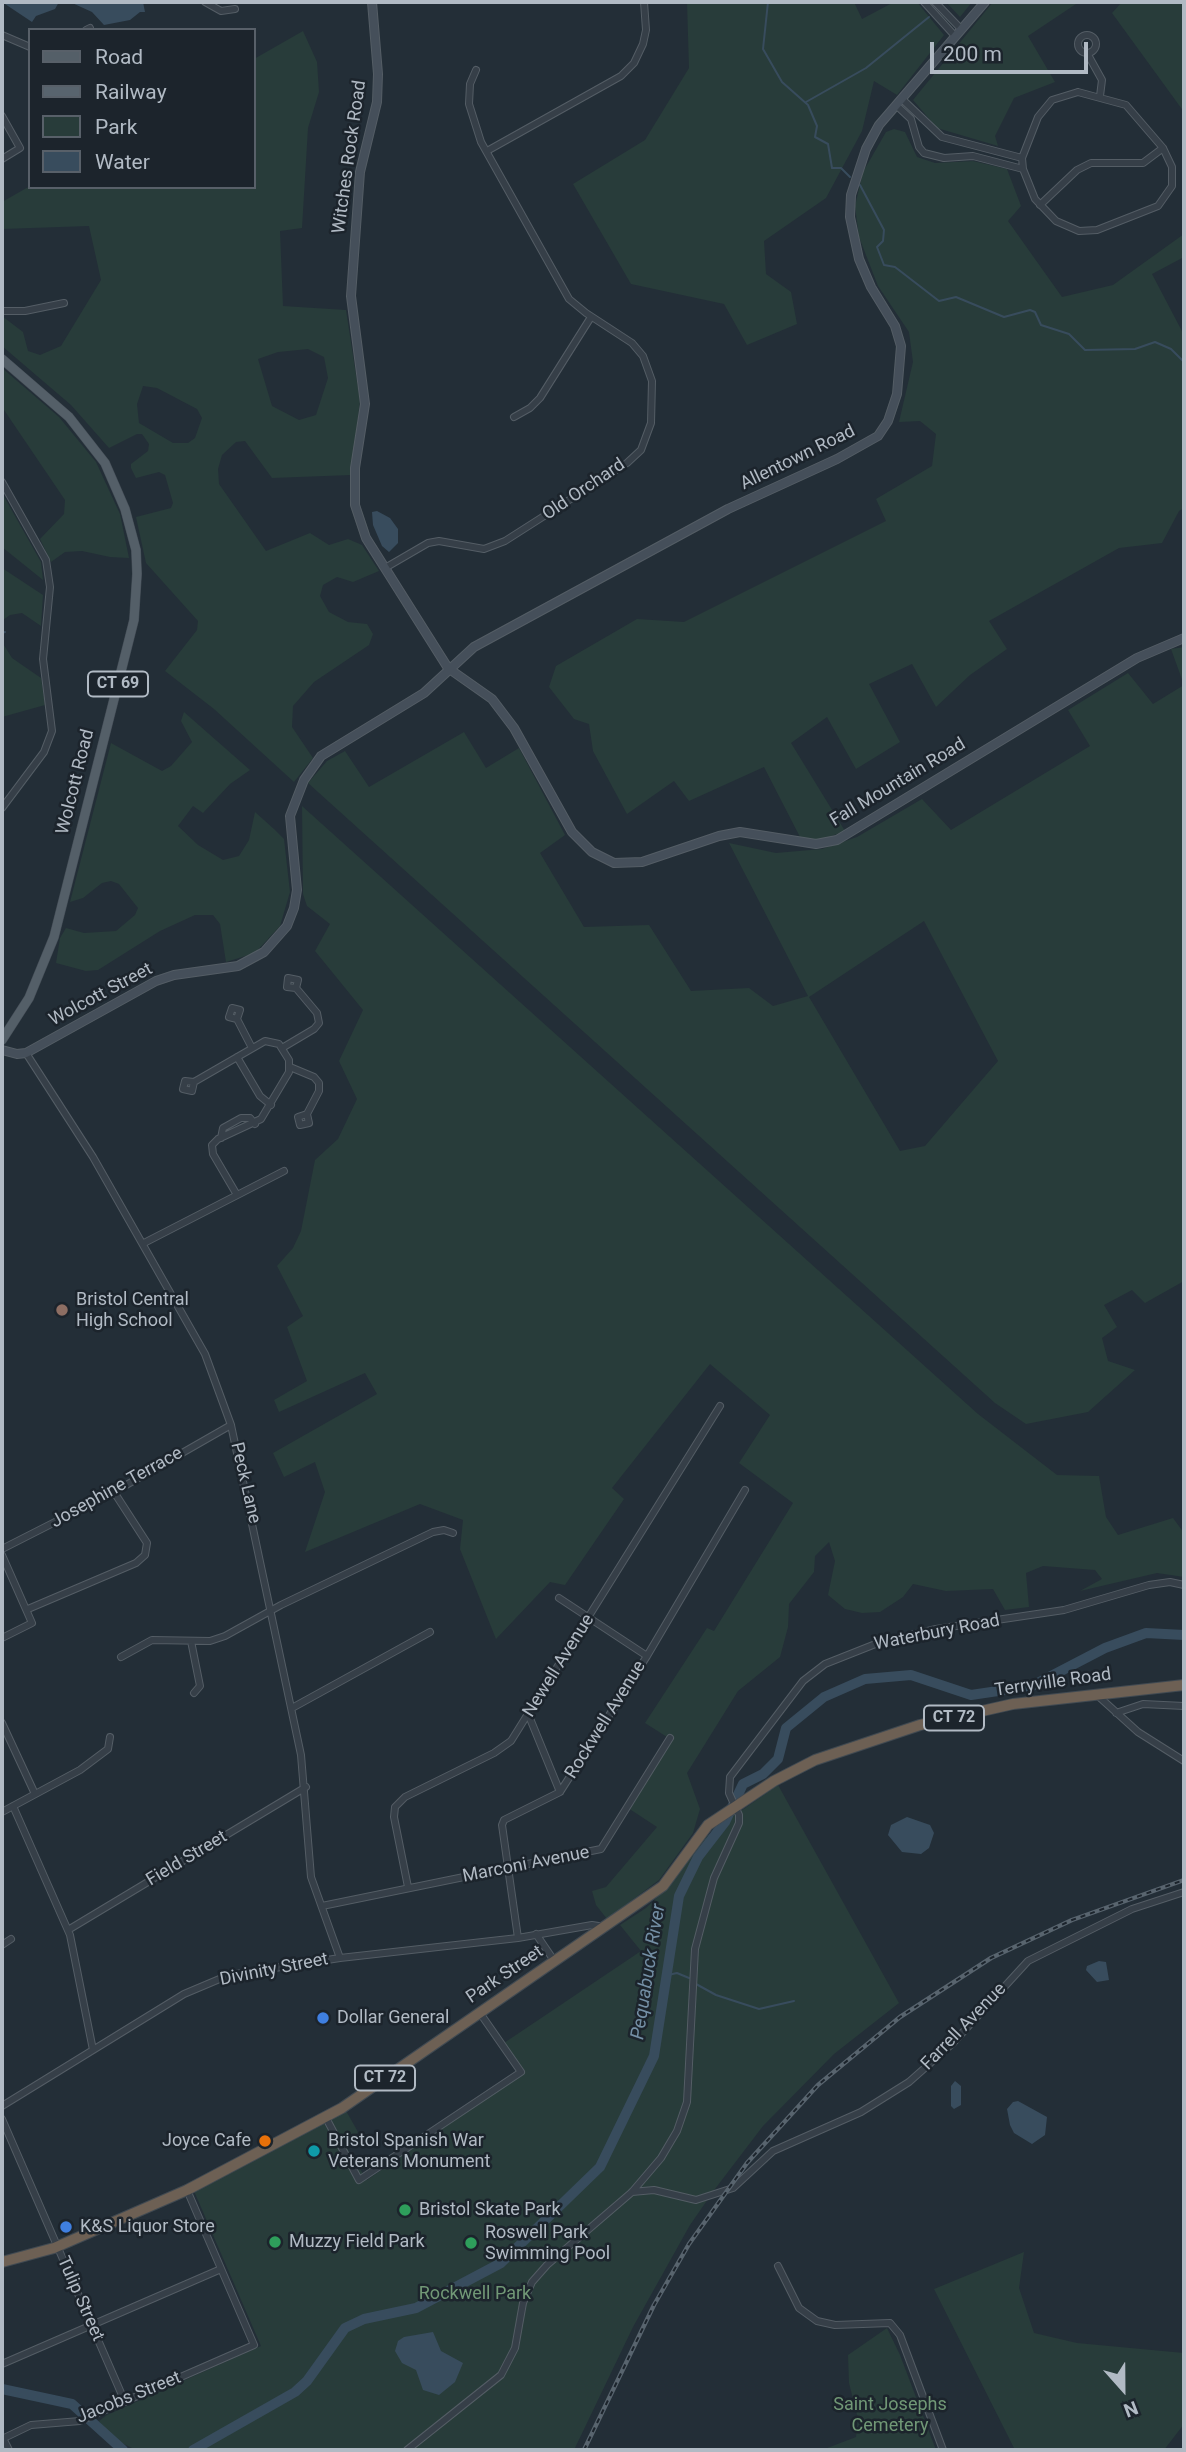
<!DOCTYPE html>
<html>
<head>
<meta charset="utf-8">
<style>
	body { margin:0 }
	#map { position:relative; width:1186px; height:2452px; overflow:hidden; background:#232e37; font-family:Roboto,sans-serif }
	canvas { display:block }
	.frame { position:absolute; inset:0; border:4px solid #b1bac4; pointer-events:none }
	.legend { position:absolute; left:28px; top:28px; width:228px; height:161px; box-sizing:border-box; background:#1c242c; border:2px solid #586069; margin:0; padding:9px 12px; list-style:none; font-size:21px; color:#b1bac4 }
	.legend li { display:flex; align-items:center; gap:14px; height:35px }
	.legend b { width:35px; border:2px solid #586069 }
	.north { position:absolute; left:1088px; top:2354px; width:70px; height:70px; -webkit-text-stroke:5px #1c242c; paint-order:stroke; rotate:159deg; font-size:19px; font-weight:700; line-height:28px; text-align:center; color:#b1bac4 }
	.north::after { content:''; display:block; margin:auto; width:24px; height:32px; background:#b1bac4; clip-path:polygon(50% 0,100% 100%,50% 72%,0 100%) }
	.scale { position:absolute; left:930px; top:42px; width:158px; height:32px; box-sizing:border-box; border:4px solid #b1bac4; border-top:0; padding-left:9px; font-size:21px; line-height:24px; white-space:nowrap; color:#b1bac4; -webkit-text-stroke:5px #1c242c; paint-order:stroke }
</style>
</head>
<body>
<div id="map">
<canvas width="1186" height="2452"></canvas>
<div class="frame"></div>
<ul class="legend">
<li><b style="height:9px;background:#545f68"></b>Road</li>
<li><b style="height:9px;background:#58646e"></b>Railway</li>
<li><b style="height:19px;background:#283c3a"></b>Park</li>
<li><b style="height:19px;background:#384c5d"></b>Water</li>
</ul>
<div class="north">N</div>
<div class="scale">200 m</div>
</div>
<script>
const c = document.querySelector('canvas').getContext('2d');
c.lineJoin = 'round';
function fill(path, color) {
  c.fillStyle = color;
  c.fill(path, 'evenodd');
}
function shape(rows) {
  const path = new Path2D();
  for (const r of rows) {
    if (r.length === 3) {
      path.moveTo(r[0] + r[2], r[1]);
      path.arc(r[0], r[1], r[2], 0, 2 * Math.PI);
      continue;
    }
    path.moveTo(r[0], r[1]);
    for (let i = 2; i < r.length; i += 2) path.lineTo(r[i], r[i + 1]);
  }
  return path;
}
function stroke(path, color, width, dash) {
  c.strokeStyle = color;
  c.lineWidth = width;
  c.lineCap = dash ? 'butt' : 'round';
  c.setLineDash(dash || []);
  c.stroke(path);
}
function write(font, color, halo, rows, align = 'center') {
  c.font = font + ' Roboto,sans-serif';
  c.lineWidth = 5;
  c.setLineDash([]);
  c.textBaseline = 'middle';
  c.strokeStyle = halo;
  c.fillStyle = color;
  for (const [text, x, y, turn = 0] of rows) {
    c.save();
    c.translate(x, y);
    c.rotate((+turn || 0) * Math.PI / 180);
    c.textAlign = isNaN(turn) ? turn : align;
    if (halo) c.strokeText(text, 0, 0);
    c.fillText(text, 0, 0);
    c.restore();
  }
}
const green = shape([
	[687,2,854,2,862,19,894,2,917,2,944,35,897,95,874,81,862,131,826,198,764,241,766,274,791,292,797,324,747,345,724,304,631,284,573,184,645,140,689,68],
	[946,2,972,2,960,17],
	[993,2,1079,2,1028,36,1055,82,1014,98,995,136,998,146,937,128,913,100],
	[1122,2,1184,2,1184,112,1112,13],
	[303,31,317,62,319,92,308,128,302,228,280,231,283,306,346,310,360,401,351,475,272,478,245,441,236,442,222,455,218,469,219,484,266,551,310,533,329,545,348,539,362,545,379,571,353,582,337,577,323,585,320,596,329,612,348,622,367,624,373,634,369,645,314,682,293,706,292,727,313,758,294,782,214,709,165,671,197,630,198,621,146,563,136,517,171,508,173,503,165,475,159,472,136,478,131,468,131,464,148,451,149,444,142,434,137,434,109,448,71,405,2,346,2,316,23,332,28,351,40,355,61,346,101,280,89,226,2,229,2,202,30,186,254,187,254,59],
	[308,349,324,357,328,378,316,415,299,420,272,406,258,359,278,352],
	[143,386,157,388,197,409,202,418,195,438,188,443,173,443,139,423,137,404],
	[894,129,905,132,917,157,935,163,973,161,1007,169,1021,206,1008,221,1062,297,1113,285,1184,234,1184,257,1152,274,1184,335,1184,508,1179,511,1162,543,1119,548,989,621,1007,649,970,675,936,707,912,664,869,684,900,742,856,769,827,717,791,743,845,831,818,841,800,837,764,767,689,801,674,781,627,814,593,751,589,724,574,719,549,687,556,666,637,619,684,622,886,521,876,499,932,466,936,434,920,421,899,422,913,362,909,332,878,286,859,237,855,206,863,172,886,132],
	[2,368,59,417,96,462,120,514,129,558,110,557,82,551,65,552,51,562,40,539,64,514,65,500,2,407],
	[2,493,41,562,43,580,2,547],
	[2,568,43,595,41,626,22,613,10,615,3,620,2,639],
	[2,642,12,658,41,678,45,705,2,717],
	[1184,647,1184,685,1171,649],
	[1128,673,1153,704,1184,685,1184,1281,1145,1303,1132,1290,1104,1305,1117,1327,1102,1338,1108,1361,1135,1370,1088,1412,1026,1424,995,1403,308,783,327,761,345,751,369,787,464,732,486,768,519,748,565,835,540,853,584,927,649,925,691,991,749,988,773,1006,808,996,729,843,776,853,822,849,857,837,922,799,951,830,1090,746,1068,710],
	[924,921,998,1061,925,1146,900,1151,809,997],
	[184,712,250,770,230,784,203,813,193,806,178,826,198,845,223,860,239,856,249,840,255,812,274,829,284,839,290,892,280,926,255,953,226,962,220,924,213,915,195,915,160,931,98,970,86,971,56,963,60,938,66,928,84,933,116,931,135,915,138,908,119,884,111,881,102,883,83,898,70,902,111,743,162,771,171,766,192,742,181,721],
	[302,806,978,1414,1057,1475,1099,1476,1106,1517,1118,1535,1173,1518,1184,1533,1184,1577,1157,1573,1080,1591,1102,1579,1095,1570,1043,1566,1026,1573,1029,1607,1005,1610,993,1589,946,1591,913,1584,903,1597,880,1612,862,1613,845,1609,828,1595,835,1561,829,1542,815,1556,814,1572,789,1604,788,1627,780,1657,738,1691,687,1773,700,1809,693,1833,659,1880,607,1919,596,1905,592,1891,606,1887,657,1827,625,1806,667,1737,645,1723,707,1628,714,1631,793,1503,739,1463,770,1415,710,1364,612,1488,624,1499,565,1585,550,1582,496,1639,460,1549,463,1520,420,1504,305,1552,325,1492,315,1462,284,1477,273,1453,377,1394,365,1373,279,1412,274,1400,307,1381,287,1327,303,1316,277,1266,293,1248,301,1231,315,1160,338,1139,357,1099,339,1061,363,1010,315,951,330,924,307,906,303,894],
	[778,1785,899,2003,834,2054,763,2126,715,2189,690,2225,633,2327,574,2450,136,2450,108,2436,99,2421,107,2415,261,2346,194,2191,345,2109,358,2132,345,2145,367,2180,524,2071,504,2043,641,1951,620,1925,646,1908,669,1886,702,1841,718,1827],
	[1024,2252,1019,2288,1034,2333,1077,2343,1184,2353,1184,2424,1164,2450,1015,2450,934,2289],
	[887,2328,900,2355,936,2450,822,2450,856,2437,858,2419,849,2383,848,2355]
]);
const water = shape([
	[2,2,59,2,55,9,36,16,32,22],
	[70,2,143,2,145,12,140,12,130,20,104,25,92,12],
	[377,511,390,518,398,529,398,543,389,552,382,546,373,525,372,512],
	[907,1817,930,1825,934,1833,929,1848,921,1854,902,1852,888,1835,891,1825],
	[1099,1961,1106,1962,1109,1980,1097,1982,1086,1970,1087,1966],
	[955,2081,961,2086,961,2105,954,2109,951,2106,951,2086],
	[1018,2101,1047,2117,1045,2135,1032,2144,1014,2133,1010,2125,1007,2109,1013,2102],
	[433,2332,441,2351,463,2363,455,2382,439,2395,423,2390,416,2370,402,2363,395,2351,398,2341,404,2337]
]);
const stream = shape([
	[768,2,763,49,782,82,808,105,817,126,815,137,828,144,832,168,841,168,850,177],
	[942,4,944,2],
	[806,102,866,68,929,17],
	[860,185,884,230,883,241,877,247,884,265,895,267,939,301,956,297,1004,317,1030,310,1035,312,1041,325,1069,334,1085,350,1135,349,1155,342,1171,349,1184,362],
	[2,633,5,632],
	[668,1975,677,1973,689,1978],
	[696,1984,716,1995,759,2009,794,2001]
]);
const river = shape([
	[2,2389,72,2404,123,2450],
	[193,2450,295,2392,307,2381,345,2328,364,2319,416,2308,501,2263,600,2167,654,2056,679,1896,698,1857,725,1822,743,1784,763,1774,778,1759,786,1728,824,1697,865,1679,911,1675,971,1695,1032,1686,1105,1648,1146,1633,1184,1635]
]);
const street = shape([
	[205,2,221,11,235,9],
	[924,2,955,36],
	[935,2,961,29],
	[86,30,90,28],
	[1087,44,9],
	[2,35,30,47],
	[1087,53,1102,80,1100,96],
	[1078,92,1126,105,1163,148,1172,167,1172,186,1158,206,1097,230,1079,231,1056,221,1035,199,1023,169,1022,158,1038,117,1052,100,1078,92],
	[902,99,942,137,1022,158],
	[896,105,911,119,919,147,924,153,944,158,973,156,1023,169],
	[2,116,20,148,2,159],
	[487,151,621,76,634,63,643,44,646,30,644,2],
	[1040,205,1077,170,1091,163,1143,163,1163,148],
	[2,311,25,311,64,303],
	[514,417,530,408,540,398,591,317],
	[2,482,46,560,50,587,43,659,52,731,44,752,2,808],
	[385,568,428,543,439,541,484,549,505,541,627,463,641,450,651,423,652,381,643,356,632,343,586,313,569,299,481,142,469,104,470,84,476,70],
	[237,1019,229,1017,232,1008,240,1010,237,1019,252,1048],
	[282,1048,314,1029,319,1023,317,1013,296,988,298,980,288,978,287,987,296,988],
	[26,1053,93,1157,205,1354,231,1425,301,1755,311,1877,340,1958],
	[237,1057,260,1096,271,1105],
	[290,1067,314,1077,319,1083,319,1091,307,1114,298,1117,300,1125,309,1123,307,1114],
	[194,1082,192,1091,183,1089,185,1081,194,1082,265,1041,279,1044,289,1060,289,1072,261,1119,218,1139,212,1145,213,1154,237,1195],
	[221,1138,223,1128,241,1118,250,1118,255,1124],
	[144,1243,284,1171],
	[2,1549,114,1492,231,1425],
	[2,1555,32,1623,2,1638],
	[559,1598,647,1656],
	[28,1609,136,1563,145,1555,147,1543,114,1492],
	[191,1641,200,1686,194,1693],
	[121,1657,152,1640,210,1641,225,1636,281,1605,433,1532,444,1530,453,1533],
	[1097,1695,1138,1732,1184,1761],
	[292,1708,430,1632],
	[1116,1713,1143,1704,1184,1706],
	[529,1716,560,1792],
	[2,1723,35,1794],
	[13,1806,70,1935,93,2050],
	[2,1812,80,1770,108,1749,110,1737],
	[408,1887,394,1817,395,1807,405,1797,494,1753,511,1741,720,1406],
	[322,1906,601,1849,670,1738],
	[68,1930,306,1787],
	[536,1934,555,1962],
	[518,1938,502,1825,504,1820,560,1792,647,1656,745,1490],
	[2,1945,11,1939],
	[2,2106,184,1994,229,1975,340,1958,518,1938,592,1925,605,1927],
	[326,2118,359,2180,521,2072,480,2013],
	[2,2119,125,2402],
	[632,2192,654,2190,696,2200,733,2188,773,2151,861,2112,909,2082,953,2043,1028,1961,1132,1909,1184,1892],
	[778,2266,799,2308,817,2321,835,2325,890,2323,900,2335,943,2450],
	[2,2364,221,2269],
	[3,2438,9,2450],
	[2,2439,31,2425,80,2421,254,2345,187,2190],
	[407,2450,501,2375,515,2348,523,2303,532,2282,547,2265,632,2192,661,2158,677,2131,687,2102,695,1949,714,1878,739,1823,739,1815,729,1793,730,1777,803,1681,825,1664,878,1643,936,1629,1064,1610,1149,1585,1170,1582,1184,1585]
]);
const secondary = shape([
	[372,2,378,74,377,102,360,172,351,296,365,404,355,468,355,505,366,538,448,668,492,699,514,728,572,832,592,852,614,863,642,862,719,836,740,832,816,844,837,840,1137,658,1184,638],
	[2,1050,17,1054,26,1053,156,981,174,975,238,966,264,952,287,926,294,908,297,890,290,816,304,780,321,756,424,693,474,647,728,509,837,459,878,436,888,421,897,394,901,346,895,326,871,287,859,259,850,217,851,195,866,149,879,125,985,2]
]);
const primary = shape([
	[2,359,69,417,105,463,125,509,136,550,137,574,134,620,54,937,29,998,2,1040]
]);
const highway = shape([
	[2,2262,54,2248,187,2190,342,2108,663,1886,708,1825,774,1781,815,1760,920,1725,1013,1704,1184,1685]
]);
const rail = shape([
	[584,2450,654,2305,689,2244,747,2163,818,2085,900,2017,991,1958,1072,1920,1184,1880]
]);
const markers = [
	[62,1310,7,"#8d6e63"],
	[323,2018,7,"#3f7fe0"],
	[265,2141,7,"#e8710a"],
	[314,2151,7,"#0f9aa8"],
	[405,2210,7,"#2e9e5b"],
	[66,2227,7,"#3f7fe0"],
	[275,2242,7,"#2e9e5b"],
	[471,2243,7,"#2e9e5b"]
];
const shields = [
	[118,684,60],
	[954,1718,60],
	[385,2078,60]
];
const shieldNames = [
	["CT 69",118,684],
	["CT 72",954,1718],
	["CT 72",385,2078]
];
const streetNames = [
	["Witches Rock Road",350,157,-82],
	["Allentown Road",798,458,-26],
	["Old Orchard",584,490,-34],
	["Wolcott Road",76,782,-76],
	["Fall Mountain Road",898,783,-31],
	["Wolcott Street",101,995,-28],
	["Peck Lane",245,1483,77],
	["Josephine Terrace",117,1488,-29],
	["Waterbury Road",937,1633,-11],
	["Newell Avenue",559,1666,-58],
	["Terryville Road",1053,1683,-8],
	["Rockwell Avenue",606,1720,-58],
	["Field Street",187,1859,-31],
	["Marconi Avenue",526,1865,-11],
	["Divinity Street",274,1970,-11],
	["Park Street",505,1975,-34],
	["Farrell Avenue",964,2027,-46],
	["Tulip Street",80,2299,66],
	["Jacobs Street",129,2398,-22]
];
const poiNames = [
	["Bristol Central",76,1300],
	["High School",76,1321],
	["Dollar General",337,2018],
	["Joyce Cafe",251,2141,"right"],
	["Bristol Spanish War",328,2141],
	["Veterans Monument",328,2162],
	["Bristol Skate Park",419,2210],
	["K&S Liquor Store",80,2227],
	["Roswell Park",485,2233],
	["Swimming Pool",485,2254],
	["Muzzy Field Park",289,2242]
];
const parkNames = [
	["Rockwell Park",475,2294],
	["Saint Josephs",890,2405],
	["Cemetery",890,2426]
];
const waterNames = [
	["Pequabuck River",649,1972,-81]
];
fill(green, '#283c3a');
fill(water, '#384c5d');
stroke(stream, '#384c5d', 2);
stroke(river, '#384c5d', 10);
stroke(street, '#545d65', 8);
stroke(secondary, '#545d65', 10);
stroke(primary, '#424b54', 10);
stroke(highway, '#414a52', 12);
stroke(street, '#363f48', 6);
stroke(secondary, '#454f5a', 8);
stroke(primary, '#545f68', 9);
stroke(highway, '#6d6054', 10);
stroke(rail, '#58646e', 4.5);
stroke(rail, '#1c242c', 2, [5]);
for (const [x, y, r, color] of markers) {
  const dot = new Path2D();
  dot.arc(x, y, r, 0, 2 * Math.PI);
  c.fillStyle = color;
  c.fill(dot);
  stroke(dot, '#1c242c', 2.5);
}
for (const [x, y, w] of shields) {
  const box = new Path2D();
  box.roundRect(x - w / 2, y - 12.5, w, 25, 5);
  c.fillStyle = '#1c242c';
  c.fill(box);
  stroke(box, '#b1bac4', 2);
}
write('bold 16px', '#b1bac4', null, shieldNames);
write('18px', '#b1bac4', '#1c242c', streetNames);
write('18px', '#b1bac4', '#1c242c', poiNames, 'left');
write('18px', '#719876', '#1c242c', parkNames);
write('italic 19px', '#748fa5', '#1c242c', waterNames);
</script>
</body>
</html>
